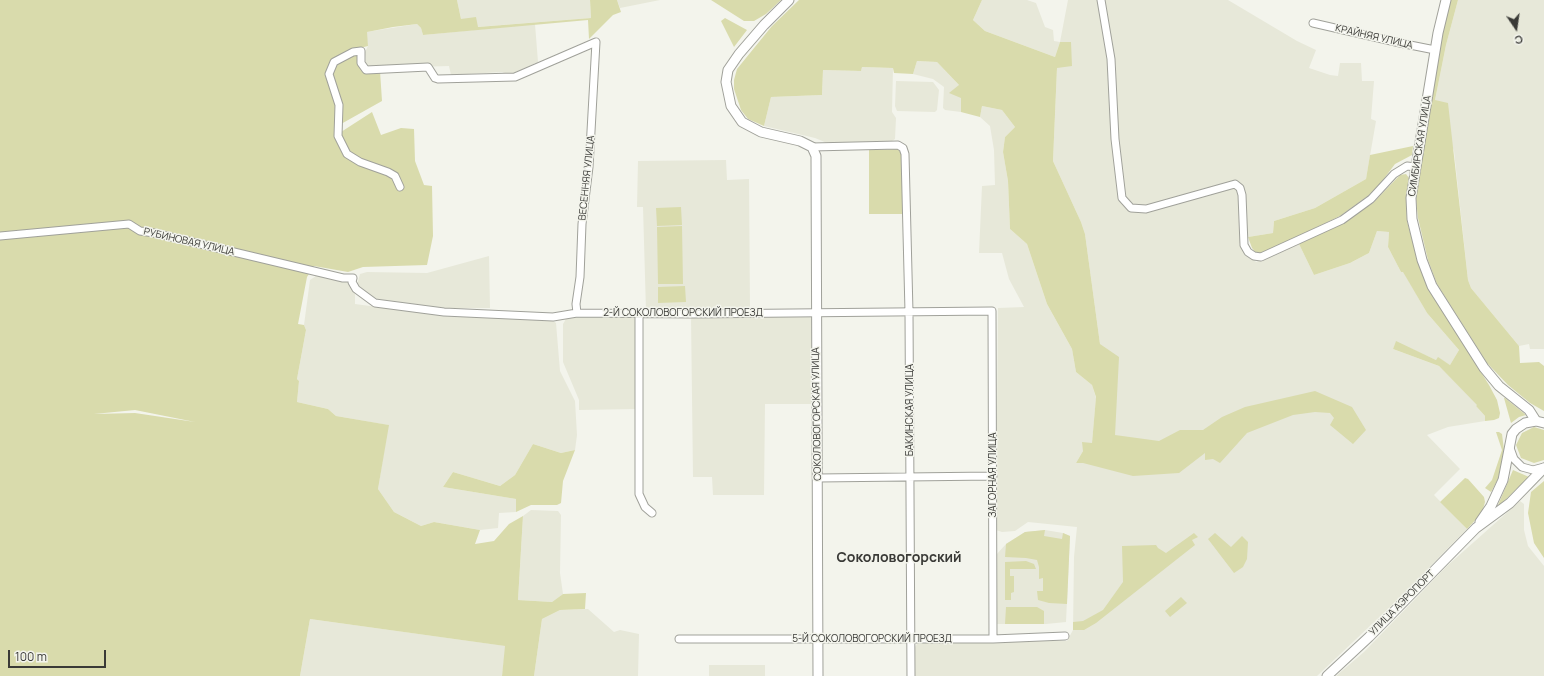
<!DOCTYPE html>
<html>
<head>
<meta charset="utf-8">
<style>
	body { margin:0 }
	#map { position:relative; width:1544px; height:676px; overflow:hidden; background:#f3f4ec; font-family:Manrope,sans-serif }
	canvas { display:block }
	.north { position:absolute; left:1496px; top:8px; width:40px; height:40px; -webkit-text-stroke:3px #f3f4ec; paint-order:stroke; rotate:167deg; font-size:11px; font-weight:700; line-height:16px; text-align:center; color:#3a3a37 }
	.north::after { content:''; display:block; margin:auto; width:14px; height:18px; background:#3a3a37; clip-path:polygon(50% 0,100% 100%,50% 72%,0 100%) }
	.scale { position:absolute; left:8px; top:650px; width:98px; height:18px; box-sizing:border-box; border:2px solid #3a3a37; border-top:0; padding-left:5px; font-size:12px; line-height:14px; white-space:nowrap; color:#3a3a37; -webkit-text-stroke:3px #f3f4ec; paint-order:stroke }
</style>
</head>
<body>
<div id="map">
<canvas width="1544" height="676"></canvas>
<div class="north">С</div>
<div class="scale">100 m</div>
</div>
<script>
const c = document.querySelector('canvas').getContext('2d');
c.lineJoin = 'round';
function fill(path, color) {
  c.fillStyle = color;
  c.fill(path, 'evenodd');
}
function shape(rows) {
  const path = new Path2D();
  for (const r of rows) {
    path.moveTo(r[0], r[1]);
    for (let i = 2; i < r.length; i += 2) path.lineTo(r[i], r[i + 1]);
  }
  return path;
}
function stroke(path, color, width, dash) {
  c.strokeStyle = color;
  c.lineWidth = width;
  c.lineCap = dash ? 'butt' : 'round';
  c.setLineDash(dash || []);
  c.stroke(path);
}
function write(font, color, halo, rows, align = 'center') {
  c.font = font + ' Manrope,sans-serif';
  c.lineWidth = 3;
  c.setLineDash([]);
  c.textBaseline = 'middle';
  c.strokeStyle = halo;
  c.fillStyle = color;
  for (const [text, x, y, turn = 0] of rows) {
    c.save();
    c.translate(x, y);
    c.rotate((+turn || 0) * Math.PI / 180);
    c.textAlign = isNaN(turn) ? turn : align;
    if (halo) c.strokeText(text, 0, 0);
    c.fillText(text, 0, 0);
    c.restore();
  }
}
const built = shape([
	[457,0,590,0,591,18,477,27,461,19],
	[617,0,660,0,620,8],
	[982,0,1027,0,1036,3,1045,27,1053,30,1054,41,1060,42,1068,0,1098,0,1108,67,1116,67,1104,0,1228,0,1297,41,1316,50,1309,68,1330,75,1338,76,1340,63,1361,63,1362,81,1374,81,1371,119,1376,121,1366,179,1315,208,1274,221,1273,233,1248,237,1239,244,1256,262,1299,244,1314,275,1350,263,1369,253,1377,231,1389,232,1388,247,1401,272,1403,271,1427,313,1459,350,1450,365,1438,358,1436,360,1396,342,1393,349,1439,366,1478,405,1476,406,1485,416,1485,421,1448,427,1427,435,1460,469,1434,495,1467,529,1390,607,1317,676,915,676,915,647,919,641,1067,641,1073,630,1074,557,1077,527,1028,522,1015,531,1002,532,996,530,998,308,1024,307,1009,279,1002,253,979,253,982,186,995,185,994,150,990,126,980,117,982,106,1002,110,1015,127,1005,137,1003,152,1008,181,1010,229,1027,244,1047,304,1072,349,1076,372,1092,385,1096,398,1092,444,1083,451,1076,463,1083,463,1110,439,1100,344,1085,234,1081,222,1053,161,1057,68,1071,43,1060,42,1055,57,985,31,973,20],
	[1458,0,1544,0,1544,349,1530,349,1529,344,1519,346,1471,288,1468,280,1454,151,1435,100,1446,45],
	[417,24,421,28,423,35,535,24,538,62,510,75,502,72,451,75,449,66,384,68,366,66,365,52,368,46,366,32],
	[917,61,937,62,959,85,962,98,961,112,945,110,943,108,944,87,933,79,913,74],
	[862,67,893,68,892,112,896,118,895,139,892,141,827,143,815,138,764,126,771,97,822,95,823,70,861,71],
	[896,81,933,82,939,90,937,110,935,112,897,111,895,106],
	[726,160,727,180,749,179,750,310,646,311,643,207,637,207,638,161],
	[489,256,490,308,445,308,376,299,361,290,357,285,360,274,367,272,427,273],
	[316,276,349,282,355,293,355,304,444,316,552,320,556,323,560,371,575,401,577,435,575,450,561,453,533,444,515,475,500,486,453,472,443,487,516,499,516,512,499,513,498,528,480,530,434,522,421,526,394,512,378,489,388,425,336,416,328,409,297,402,299,381,297,379,306,330,304,325,310,280],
	[809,314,813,319,813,404,765,404,764,495,713,495,712,477,693,477,691,316],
	[574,317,635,317,636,409,579,410,579,400,563,362,563,324,566,319],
	[1520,501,1524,504,1524,530,1528,546,1544,566,1544,676,1336,676,1364,652,1447,566],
	[531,510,558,511,561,515,560,573,563,594,552,602,518,600,523,516],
	[1045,530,1063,533,1070,536,1066,622,1046,624,995,624,996,555,1006,544,1025,532],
	[588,609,614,632,620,630,639,634,638,676,534,676,542,619,560,610],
	[310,619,506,646,502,676,300,676],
	[709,665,765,665,765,676,709,676]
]);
const green = shape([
	[0,0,457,0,461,19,476,17,478,27,591,18,590,0,617,0,621,12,613,15,589,39,588,20,423,35,421,28,417,24,393,27,367,32,368,46,352,50,328,69,337,104,341,132,372,112,381,135,401,128,414,129,415,161,424,185,432,186,433,236,427,265,363,267,348,272,314,266,307,277,298,324,304,325,306,330,297,379,299,381,297,402,328,409,336,416,389,425,378,489,394,512,421,526,434,522,480,530,475,544,494,541,509,524,523,516,518,600,552,602,563,594,586,593,585,609,560,610,542,619,534,676,502,676,505,646,310,619,300,676,0,676],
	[135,410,195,422,135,413,94,414],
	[711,0,781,0,766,14,754,21,744,21],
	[799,0,982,0,973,20,985,31,1055,57,1060,42,1071,42,1072,66,1057,68,1053,161,1081,222,1085,234,1100,344,1119,357,1115,435,1159,441,1180,430,1203,430,1222,417,1245,407,1315,391,1352,407,1366,430,1353,444,1330,425,1334,418,1330,413,1315,412,1293,415,1247,433,1220,463,1213,459,1205,460,1205,453,1179,473,1133,476,1083,463,1076,463,1083,451,1082,442,1092,443,1096,397,1092,385,1076,372,1072,349,1047,304,1027,244,1010,229,1008,181,1003,152,1005,137,1015,127,1002,110,982,106,980,117,961,112,961,98,949,93,959,85,937,62,917,61,913,74,894,73,893,68,862,67,861,71,823,70,822,95,771,97,764,126,748,119,741,110,734,89,734,80,737,69,772,26],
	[1450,0,1458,0,1446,45,1435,100,1448,103,1468,280,1471,288,1519,346,1520,363,1539,362,1544,366,1544,411,1530,403,1508,385,1487,363,1437,284,1428,260,1418,218,1416,199,1421,166,1442,34],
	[725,18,747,30,734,47,721,21],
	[356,53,359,55,361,71,380,71,382,101,341,124,332,74,336,63],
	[1413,146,1412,155,1395,164,1380,184,1369,195,1340,216,1261,254,1256,253,1252,248,1248,237,1273,233,1274,221,1315,208,1366,179,1370,155],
	[898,149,903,155,904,214,869,214,869,150],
	[1406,174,1409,178,1406,198,1407,221,1418,262,1428,288,1489,385,1497,400,1500,413,1499,418,1494,420,1485,421,1485,416,1476,406,1477,405,1439,366,1393,349,1396,341,1436,360,1438,357,1450,365,1459,350,1427,313,1403,272,1401,272,1388,247,1389,232,1377,231,1369,253,1350,263,1314,275,1299,244,1344,222,1373,203,1400,175],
	[681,207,682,225,657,226,656,208],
	[682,226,683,284,658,284,657,227],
	[685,286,686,302,658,303,658,287],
	[1504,398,1505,398,1526,415,1519,417,1511,423],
	[1534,427,1544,430,1544,460,1534,463,1521,458,1516,445,1522,433],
	[1496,432,1499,432,1502,434,1504,450,1498,479,1491,492,1485,488,1492,480,1502,450],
	[533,444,561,453,575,450,563,481,561,503,557,505,531,505,516,512,516,499,443,487,453,472,500,486,515,475],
	[1513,470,1529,477,1499,506,1498,505],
	[1465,478,1468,479,1484,497,1485,502,1482,513,1467,529,1440,502],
	[1544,481,1544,558,1534,543,1528,513,1531,492],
	[1045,530,1044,536,1062,539,1063,533,1070,536,1067,604,1049,603,1038,600,1037,591,1043,591,1043,578,1039,579,1039,567,1037,560,1026,558,1005,557,1006,544,1025,532],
	[1194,533,1198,537,1192,540,1195,545,1096,623,1084,630,1073,630,1073,622,1083,621,1103,610,1123,582,1122,546,1156,545,1158,548,1166,553],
	[1215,533,1231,547,1242,536,1248,542,1247,559,1243,567,1234,573,1208,539],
	[1026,561,1034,564,1036,569,1010,569,1010,576,1014,576,1014,592,1011,593,1011,600,1005,600,1005,562],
	[1181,597,1187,603,1170,617,1165,611],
	[1006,607,1037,607,1044,611,1044,624,1005,624]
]);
const minor = shape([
	[1101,0,1111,59,1115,139,1122,198,1131,208,1146,209,1235,184,1240,188,1242,195,1244,245,1248,252,1254,256,1261,257,1342,220,1371,199,1394,174,1407,166,1416,167],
	[1313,23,1400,43,1435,50],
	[812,147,898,145,903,148,905,154,909,312,911,676],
	[400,187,395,176,388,172,360,162,347,154,338,136,339,105,329,74,334,62,353,52,361,51,361,63,366,70,428,67,435,78,438,79,515,77,596,42,589,167,582,224,580,277,576,304,577,313],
	[0,236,129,224,140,231,154,233,343,278,353,278,352,282,356,289,375,303,444,312,553,317,577,313,693,314,992,311,993,639],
	[639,314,639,494,645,507,652,513],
	[1510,448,1514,459,1522,467,1533,470,1544,467],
	[818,478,993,476],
	[679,639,993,639,1065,636]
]);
const major = shape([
	[789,0,764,25,739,54,728,70,726,82,731,106,742,122,761,132,800,141,812,147,816,156,818,676],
	[1446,0,1438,33,1416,167,1411,198,1412,219,1422,260,1432,286,1484,368,1499,386,1529,410,1536,421],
	[1480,522,1491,506,1503,480,1512,434,1516,429,1525,423,1536,421,1544,423],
	[1327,676,1369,637,1476,528,1510,503,1544,468]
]);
const streetNames = [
	["КРАЙНЯЯ УЛИЦА",1374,37,13],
	["СИМБИРСКАЯ УЛИЦА",1420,146,-81],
	["ВЕСЕННЯЯ УЛИЦА",587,178,-84],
	["РУБИНОВАЯ УЛИЦА",189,242,13],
	["2-Й СОКОЛОВОГОРСКИЙ ПРОЕЗД",683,313],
	["БАКИНСКАЯ УЛИЦА",910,410,-90],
	["СОКОЛОВОГОРСКАЯ УЛИЦА",817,414,-91],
	["ЗАГОРНАЯ УЛИЦА",993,475,-90],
	["УЛИЦА АЭРОПОРТ",1402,603,-45],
	["5-Й СОКОЛОВОГОРСКИЙ ПРОЕЗД",872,639]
];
const districtNames = [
	["Соколовогорский",899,558]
];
fill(built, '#e7e8d9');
fill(green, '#d9dbac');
stroke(minor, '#a0a19a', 9);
stroke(major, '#a0a19a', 11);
stroke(minor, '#fff', 7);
stroke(major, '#fff', 9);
write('10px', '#3a3a37', '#f3f4ec', streetNames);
write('bold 14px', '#3a3a37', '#f3f4ec', districtNames);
</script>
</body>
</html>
